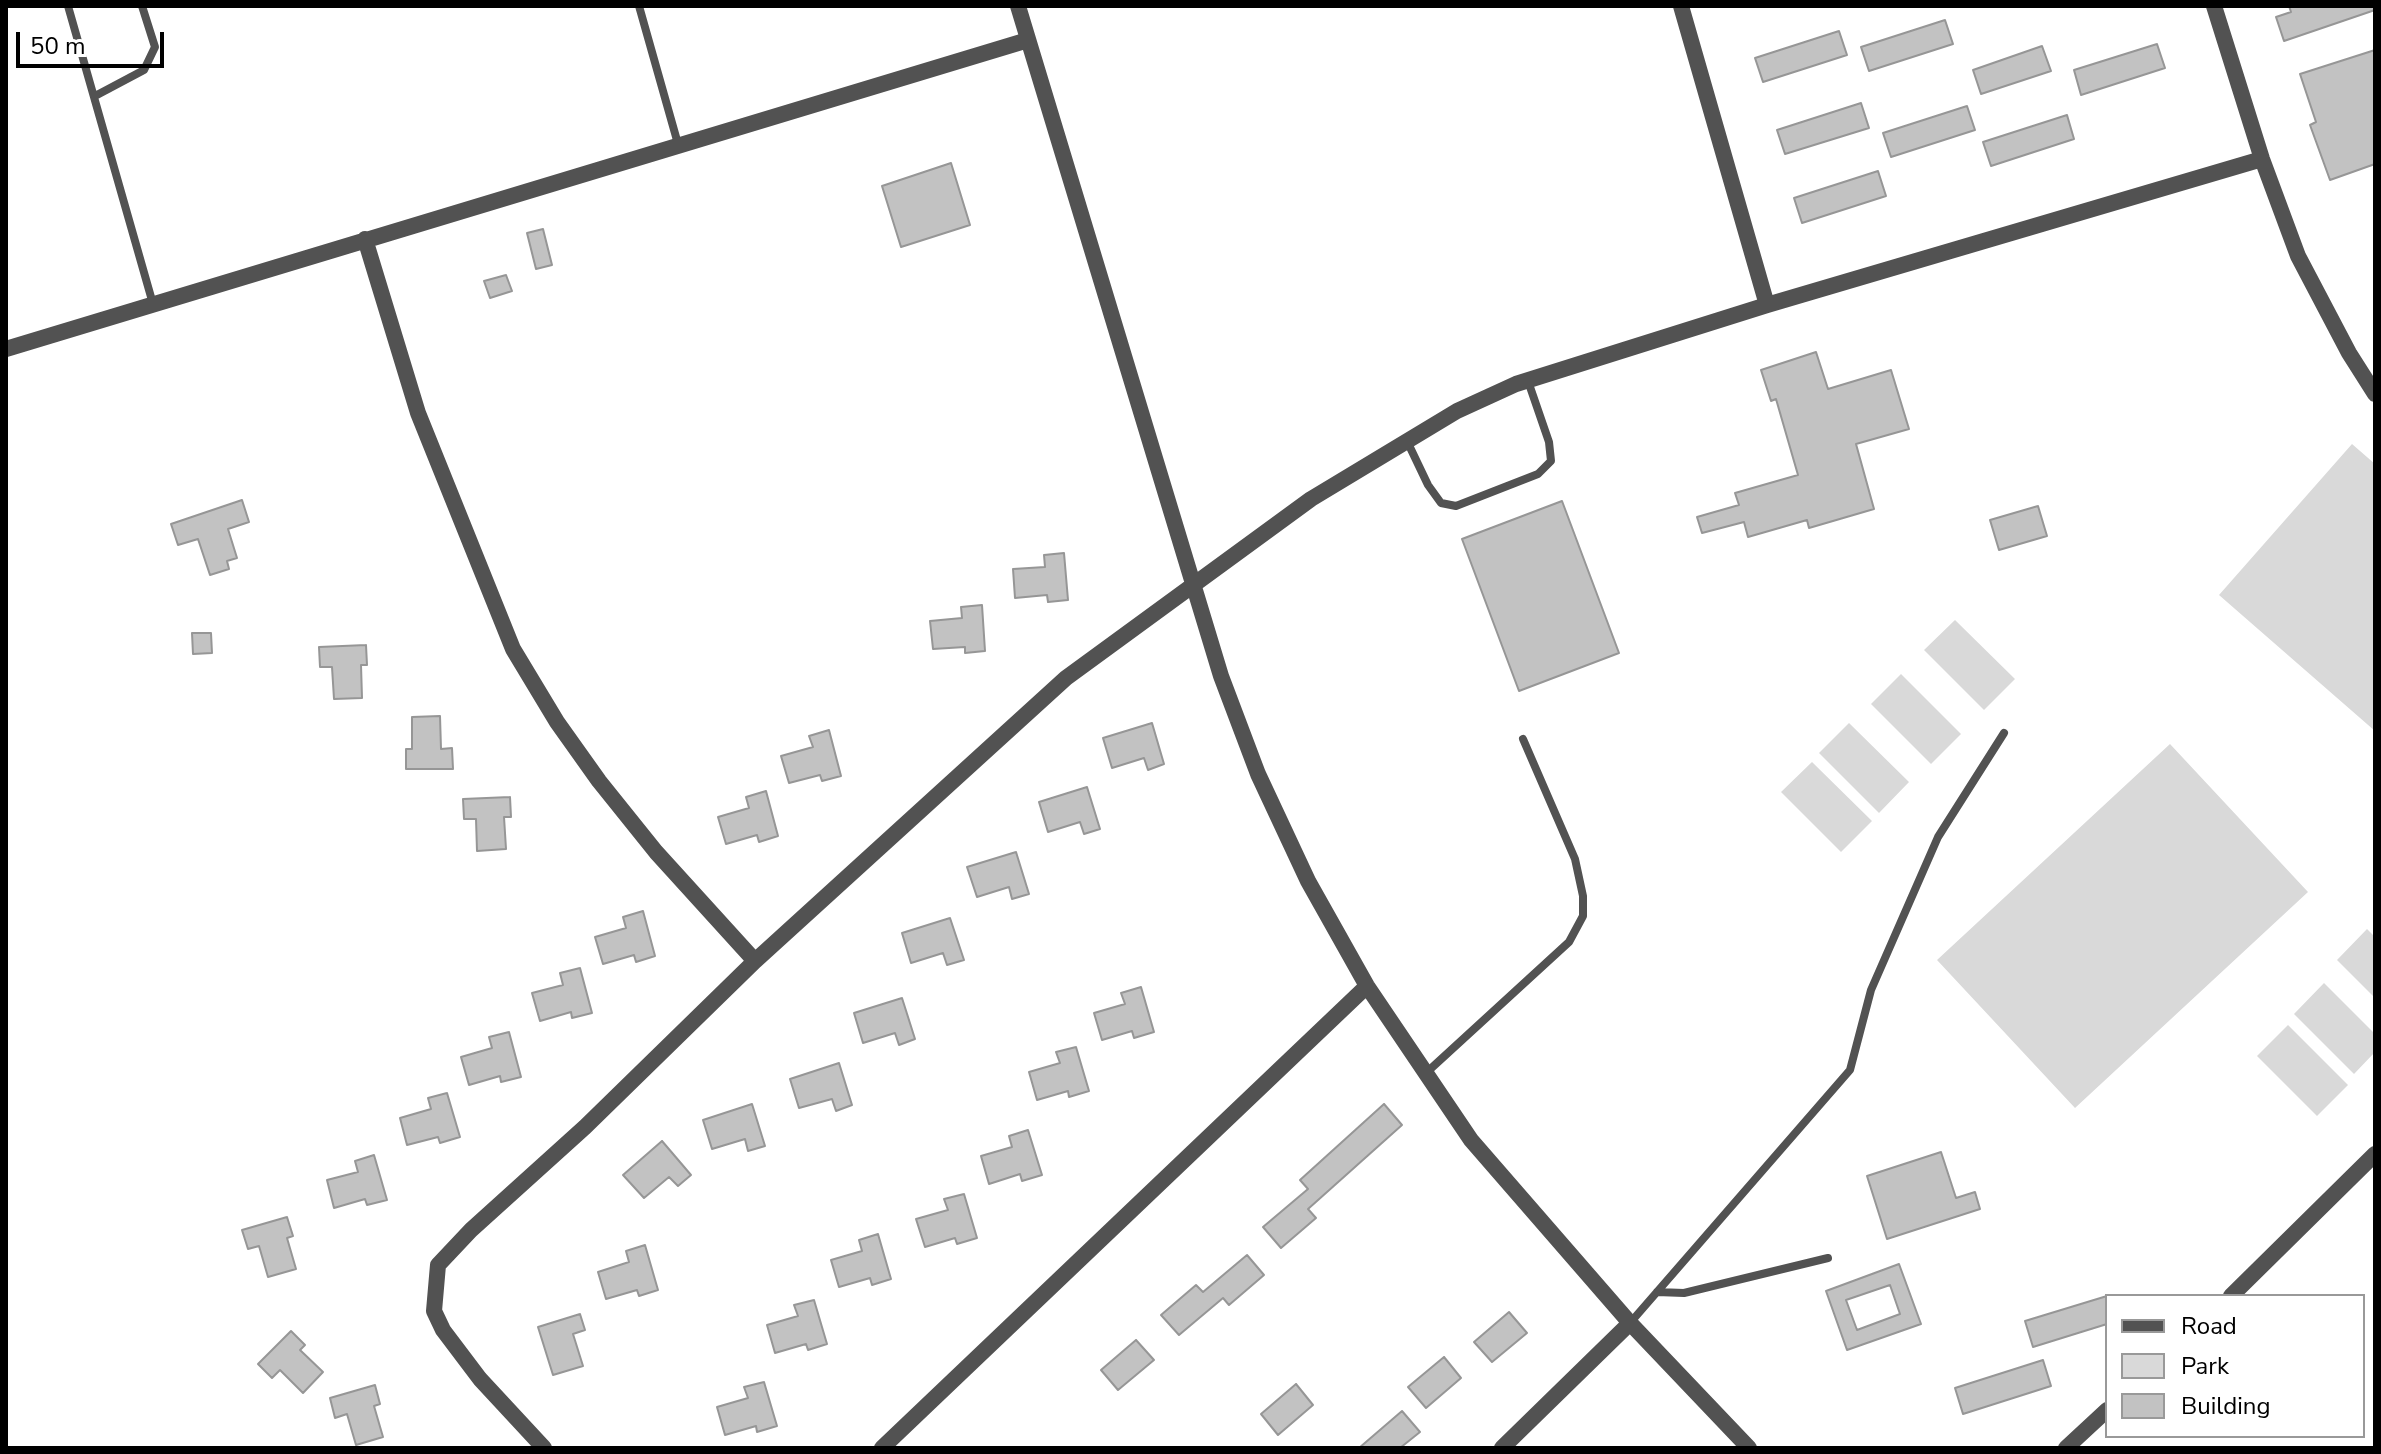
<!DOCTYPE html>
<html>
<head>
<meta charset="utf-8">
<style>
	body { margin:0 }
	#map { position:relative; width:2381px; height:1454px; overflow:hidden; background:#fff; font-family:"Nunito Sans",sans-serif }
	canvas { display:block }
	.frame { position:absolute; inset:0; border:8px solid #000; pointer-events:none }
	.legend { position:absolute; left:2105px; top:1294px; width:260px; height:144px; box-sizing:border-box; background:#fff; border:2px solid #999; margin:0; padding:10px 14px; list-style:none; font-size:24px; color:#000 }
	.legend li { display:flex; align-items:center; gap:16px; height:40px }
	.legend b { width:40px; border:2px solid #999 }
	.scale { position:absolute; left:16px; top:32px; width:148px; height:36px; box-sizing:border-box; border:4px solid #000; border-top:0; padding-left:10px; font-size:24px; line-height:28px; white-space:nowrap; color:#000; -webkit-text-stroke:6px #fff; paint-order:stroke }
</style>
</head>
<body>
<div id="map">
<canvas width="2381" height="1454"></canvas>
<div class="frame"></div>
<ul class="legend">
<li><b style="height:10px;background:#525252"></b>Road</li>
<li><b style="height:22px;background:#d9d9d9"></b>Park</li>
<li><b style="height:22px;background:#c2c2c2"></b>Building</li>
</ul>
<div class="scale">50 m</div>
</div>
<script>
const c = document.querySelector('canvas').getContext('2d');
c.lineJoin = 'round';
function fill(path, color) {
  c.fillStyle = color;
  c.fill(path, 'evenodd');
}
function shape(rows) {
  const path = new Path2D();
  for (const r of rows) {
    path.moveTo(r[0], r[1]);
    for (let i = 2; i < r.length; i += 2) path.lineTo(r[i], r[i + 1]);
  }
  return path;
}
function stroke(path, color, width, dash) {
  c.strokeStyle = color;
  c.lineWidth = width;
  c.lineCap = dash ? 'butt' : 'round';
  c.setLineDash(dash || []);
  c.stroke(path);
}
const green = shape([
	[2352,444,2375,464,2375,731,2219,595],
	[1955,620,2015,679,1984,710,1924,650],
	[1901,674,1961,734,1931,764,1871,704],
	[1849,723,1909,782,1879,813,1819,753],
	[2170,744,2308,892,2075,1108,1937,960],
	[1812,762,1872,821,1841,852,1781,792],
	[2367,929,2375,937,2375,998,2337,960],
	[2324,983,2375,1034,2375,1052,2354,1074,2294,1014],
	[2288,1025,2348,1085,2317,1116,2257,1056]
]);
const building = shape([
	[2289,6,2375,6,2375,10,2284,41,2276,17,2291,12,2289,6],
	[1945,20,1953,44,1869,71,1861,47,1945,20],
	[1839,31,1847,55,1763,82,1755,58,1839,31],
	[2157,44,2165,68,2081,95,2074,70,2157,44],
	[2042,46,2051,71,1981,94,1973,70,2042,46],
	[2375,50,2375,164,2330,180,2310,125,2316,122,2300,74,2375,50],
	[1861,103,1869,128,1785,154,1777,130,1861,103],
	[1967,106,1975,130,1891,157,1883,133,1967,106],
	[2067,115,2074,139,1991,166,1983,142,2067,115],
	[951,163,970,225,901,247,882,186,951,163],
	[1878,171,1886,196,1802,223,1794,198,1878,171],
	[543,229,552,265,536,269,527,233,543,229],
	[506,275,512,291,490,298,484,281,506,275],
	[1816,352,1828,389,1891,370,1909,429,1856,444,1874,509,1809,528,1807,520,1748,537,1744,522,1702,533,1697,517,1739,505,1735,493,1798,475,1776,399,1771,401,1761,370,1816,352],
	[242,500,249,522,228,529,237,558,227,561,229,569,210,575,198,539,178,545,171,524,242,500],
	[1562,501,1619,653,1519,691,1462,539,1562,501],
	[2038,506,2047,536,1999,550,1990,520,2038,506],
	[1064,553,1068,600,1048,602,1047,595,1015,598,1013,569,1045,567,1044,555,1064,553],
	[982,605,985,651,965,653,965,647,933,649,930,621,962,618,961,607,982,605],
	[192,633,211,633,212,653,193,654,192,633],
	[366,645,367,665,361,665,362,698,334,699,332,667,320,667,319,647,366,645],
	[440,716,441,749,452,748,453,769,406,769,406,749,412,749,412,717,440,716],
	[1152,723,1164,764,1148,770,1144,758,1112,768,1103,738,1152,723],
	[829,730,841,776,822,781,820,775,789,783,781,756,813,747,809,736,829,730],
	[1087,787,1100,829,1084,834,1080,822,1048,832,1039,802,1087,787],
	[766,791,778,836,759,842,757,835,726,844,718,817,749,808,746,797,766,791],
	[510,797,511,817,504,817,506,849,477,851,476,819,464,819,463,799,510,797],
	[1016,852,1029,894,1012,899,1009,887,977,897,967,867,1016,852],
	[643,911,655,956,636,962,634,955,603,964,595,937,626,928,623,917,643,911],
	[950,918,964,960,947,965,943,953,911,963,902,933,950,918],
	[580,968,592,1013,572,1018,571,1012,540,1021,532,993,563,985,560,973,580,968],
	[1141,987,1154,1032,1134,1038,1132,1031,1102,1040,1094,1013,1125,1004,1121,993,1141,987],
	[902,998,915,1039,899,1045,895,1033,863,1043,854,1013,902,998],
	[509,1032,521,1077,501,1082,500,1076,469,1085,461,1057,492,1048,489,1037,509,1032],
	[1076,1047,1089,1091,1069,1097,1068,1091,1037,1100,1029,1072,1060,1063,1056,1052,1076,1047],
	[839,1063,852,1105,836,1111,832,1099,799,1108,790,1079,839,1063],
	[447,1093,460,1137,440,1143,438,1137,407,1145,400,1118,431,1109,428,1098,447,1093],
	[752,1104,765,1146,748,1151,745,1139,712,1149,703,1120,752,1104],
	[1384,1104,1402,1125,1308,1209,1316,1218,1281,1248,1263,1227,1308,1189,1300,1180,1384,1104],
	[1028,1130,1042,1175,1022,1181,1020,1174,989,1184,981,1156,1012,1147,1009,1136,1028,1130],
	[662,1141,691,1175,678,1186,669,1177,644,1198,623,1175,662,1141],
	[1941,1152,1956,1198,1975,1192,1980,1209,1887,1239,1867,1176,1941,1152],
	[374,1155,387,1200,367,1205,365,1199,334,1208,327,1180,358,1172,355,1161,374,1155],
	[964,1194,977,1238,957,1244,955,1238,925,1247,916,1219,948,1210,944,1199,964,1194],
	[287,1217,293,1236,287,1238,296,1269,268,1277,259,1246,248,1249,242,1230,287,1217],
	[878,1234,891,1279,872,1285,870,1278,839,1287,831,1260,862,1251,859,1240,878,1234],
	[645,1245,658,1290,639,1296,637,1290,606,1299,598,1272,629,1262,626,1251,645,1245],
	[1247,1255,1264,1275,1229,1305,1223,1298,1179,1335,1161,1315,1196,1285,1203,1292,1247,1255],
	[1899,1264,1921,1324,1847,1350,1826,1291,1899,1264],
	[1890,1285,1900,1314,1857,1330,1846,1300,1890,1285],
	[2107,1296,2107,1324,2033,1347,2025,1321,2107,1296],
	[814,1300,827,1344,808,1350,806,1344,775,1353,767,1325,798,1316,794,1305,814,1300],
	[1509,1312,1527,1333,1492,1362,1474,1342,1509,1312],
	[580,1314,585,1330,573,1334,583,1366,553,1375,538,1327,580,1314],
	[291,1331,305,1345,300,1350,323,1372,303,1393,280,1370,272,1378,258,1364,291,1331],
	[1136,1340,1154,1360,1118,1390,1101,1370,1136,1340],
	[1444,1357,1461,1378,1426,1408,1408,1387,1444,1357],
	[2043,1360,2051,1386,1963,1414,1955,1388,2043,1360],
	[764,1382,777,1426,757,1432,756,1426,725,1435,717,1407,748,1398,744,1387,764,1382],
	[1296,1384,1313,1405,1278,1435,1261,1414,1296,1384],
	[375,1385,380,1404,374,1406,383,1437,356,1445,347,1414,335,1418,330,1398,375,1385],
	[1402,1411,1420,1432,1400,1448,1359,1448,1402,1411]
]);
const service = shape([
	[68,6,153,304],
	[639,6,678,144],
	[95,96,144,70,155,47,142,6],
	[1407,441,1428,485,1441,503,1456,506,1538,474,1551,461,1549,442,1528,381],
	[1426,1073,1569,942,1583,916,1583,896,1575,859,1523,739],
	[1657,1292,1684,1293,1828,1258],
	[1630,1323,1850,1070,1871,990,1938,837,2004,733]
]);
const minor = shape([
	[1018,6,1221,676,1258,774,1308,881,1367,986,1471,1140,1630,1323,1749,1448],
	[1681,6,1767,305],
	[2214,6,2262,159,2298,256,2349,353,2375,394],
	[365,239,418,413,513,649,557,722,599,781,656,852,755,961],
	[6,349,1028,40],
	[2231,1296,2375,1154],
	[544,1448,480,1379,443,1330,434,1311,438,1265,471,1230,585,1127,755,961,1066,678,1311,499,1457,411,1516,384,1767,305,2262,159],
	[882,1448,1367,986],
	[1502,1448,1630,1323],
	[2066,1448,2107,1410]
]);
fill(green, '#d9d9d9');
fill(building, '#c2c2c2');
stroke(building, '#969696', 2);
stroke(service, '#525252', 8);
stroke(minor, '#525252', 16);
</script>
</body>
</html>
